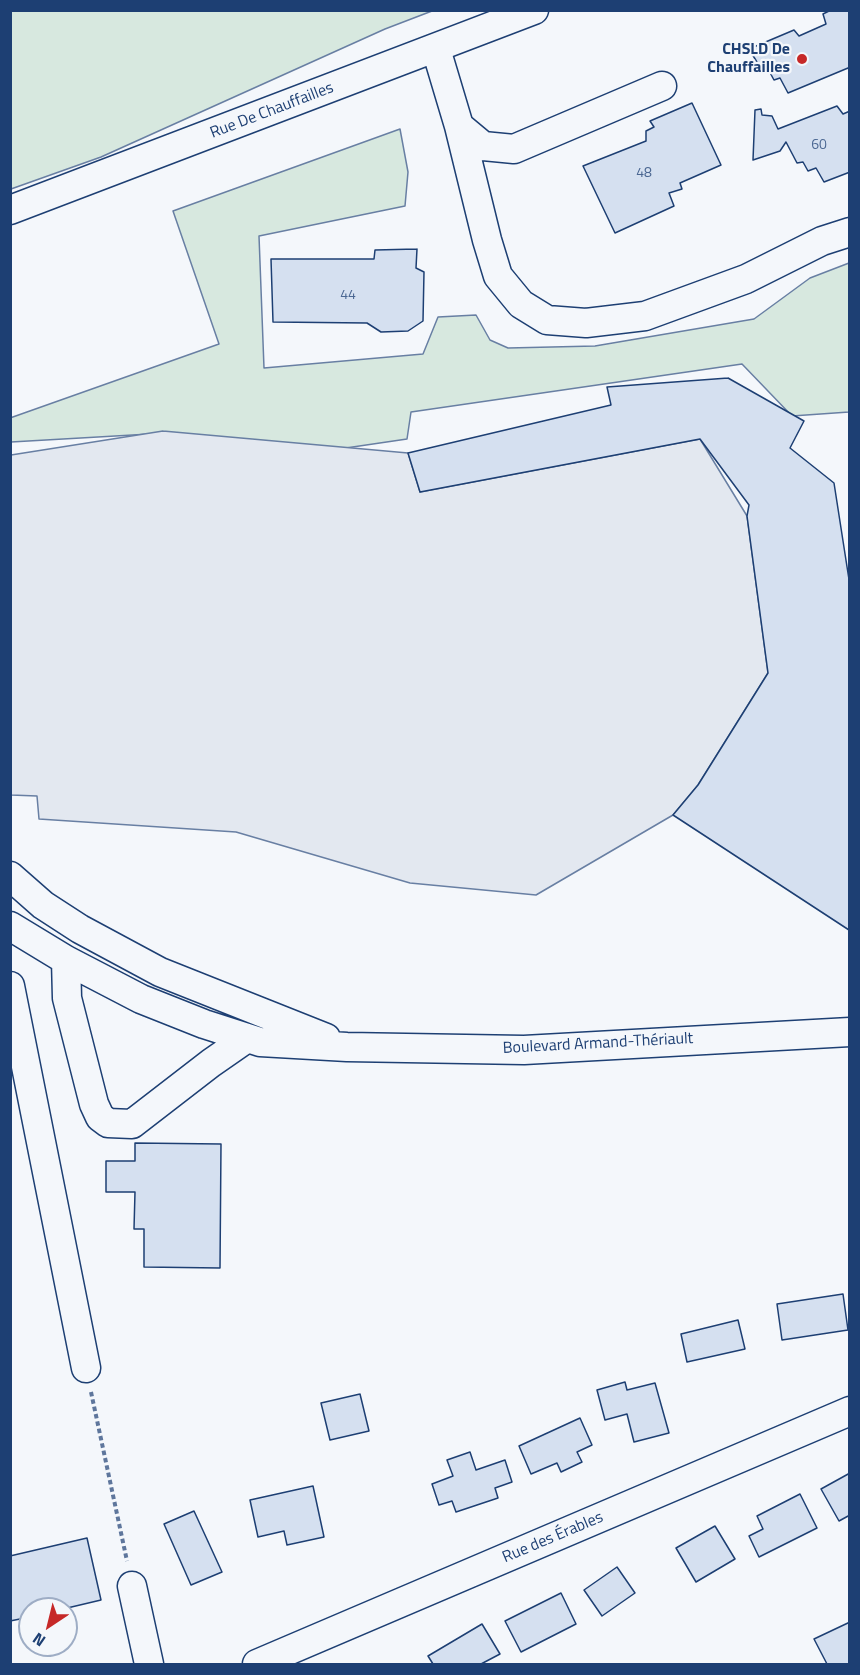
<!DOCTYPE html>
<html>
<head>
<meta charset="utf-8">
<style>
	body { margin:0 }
	#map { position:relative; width:860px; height:1675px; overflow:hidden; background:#f4f7fb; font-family:"Titillium Web",sans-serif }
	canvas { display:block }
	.frame { position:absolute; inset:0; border:12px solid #1d3f73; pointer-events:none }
	.north { position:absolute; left:18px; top:1597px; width:60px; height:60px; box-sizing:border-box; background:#f4f7fb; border:2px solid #9eadc5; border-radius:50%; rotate:215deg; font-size:16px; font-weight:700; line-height:24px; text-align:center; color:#1d3f73 }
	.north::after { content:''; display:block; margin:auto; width:21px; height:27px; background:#c62828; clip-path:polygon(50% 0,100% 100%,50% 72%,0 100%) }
</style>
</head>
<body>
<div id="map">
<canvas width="860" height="1675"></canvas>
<div class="frame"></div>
<div class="north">N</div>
</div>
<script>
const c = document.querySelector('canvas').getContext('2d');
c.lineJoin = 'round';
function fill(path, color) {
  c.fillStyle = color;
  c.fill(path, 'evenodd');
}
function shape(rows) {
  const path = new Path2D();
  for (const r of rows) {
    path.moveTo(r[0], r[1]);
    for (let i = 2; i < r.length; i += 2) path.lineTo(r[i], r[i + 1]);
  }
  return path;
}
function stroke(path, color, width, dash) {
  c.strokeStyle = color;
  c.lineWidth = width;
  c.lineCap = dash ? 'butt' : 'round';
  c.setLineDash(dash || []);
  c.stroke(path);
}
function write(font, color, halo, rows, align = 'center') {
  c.font = font + ' "Titillium Web",sans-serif';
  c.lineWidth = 4.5;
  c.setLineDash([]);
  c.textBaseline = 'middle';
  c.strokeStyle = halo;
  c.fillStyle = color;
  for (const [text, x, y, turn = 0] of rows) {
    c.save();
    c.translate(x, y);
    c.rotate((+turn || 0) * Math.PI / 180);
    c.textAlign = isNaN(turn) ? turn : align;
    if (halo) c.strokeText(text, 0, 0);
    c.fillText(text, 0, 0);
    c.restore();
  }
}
const green = shape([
	[10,11,11,10,432,11,385,29,101,157,11,189,10,11],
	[400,129,408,172,405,206,259,236,264,368,423,354,438,317,476,315,490,340,508,348,595,346,754,319,810,278,849,263,849,412,792,416,742,364,411,412,407,439,339,449,150,434,11,442,10,418,219,344,173,211,400,129]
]);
const parking = shape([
	[163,431,408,453,420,492,700,439,747,516,768,673,698,785,673,815,536,895,410,883,236,832,39,819,37,796,11,795,11,455,163,431]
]);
const building = shape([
	[831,10,850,10,850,71,848,68,788,93,780,78,774,80,768,69,763,72,749,49,794,30,799,36,826,24,823,14,831,10],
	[692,103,721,165,680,183,682,189,669,193,674,206,615,233,583,166,646,141,646,131,654,127,650,121,692,103],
	[837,106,843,114,850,111,850,172,824,182,816,168,808,171,803,162,797,163,786,142,780,151,753,160,755,110,761,109,762,115,772,116,778,129,837,106],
	[417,249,416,268,424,272,423,321,408,331,381,332,367,323,273,322,271,259,374,259,375,250,417,249],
	[728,378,804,421,790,448,834,483,850,586,849,930,673,815,698,785,768,673,747,516,749,505,700,439,420,492,408,453,611,405,607,387,728,378],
	[135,1143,221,1144,220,1268,144,1267,144,1229,134,1229,135,1192,106,1192,106,1161,135,1161,135,1143],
	[843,1294,848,1330,782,1340,777,1304,843,1294],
	[738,1320,745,1349,687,1362,681,1334,738,1320],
	[625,1382,627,1390,655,1383,669,1433,634,1442,627,1414,605,1420,597,1390,625,1382],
	[360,1394,369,1431,330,1440,321,1403,360,1394],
	[580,1418,592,1445,577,1452,582,1462,561,1472,557,1463,531,1474,519,1446,580,1418],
	[470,1452,476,1470,505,1460,512,1482,495,1488,498,1498,456,1512,452,1501,439,1505,432,1484,453,1476,447,1460,470,1452],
	[850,1473,850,1515,839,1521,821,1489,850,1473],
	[313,1486,324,1537,287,1545,284,1531,258,1537,250,1500,313,1486],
	[800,1494,817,1528,759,1557,749,1536,763,1529,757,1516,800,1494],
	[194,1511,222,1572,191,1585,164,1524,194,1511],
	[715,1526,735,1559,696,1582,676,1548,715,1526],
	[87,1538,101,1600,63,1609,30,1609,30,1617,10,1621,10,1556,87,1538],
	[617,1567,635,1593,602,1616,584,1590,617,1567],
	[561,1593,576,1624,521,1652,505,1621,561,1593],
	[850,1622,850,1664,827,1664,814,1639,850,1622],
	[482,1624,500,1654,481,1664,433,1664,428,1656,482,1624]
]);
const path = shape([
	[91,1392,127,1561]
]);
const minor = shape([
	[436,49,459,126,487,240,498,276,521,304,547,320,586,323,645,316,746,279,822,241,850,232],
	[459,126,483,146,514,149,662,86],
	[10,210,534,10],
	[10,876,43,905,80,929,160,972,326,1038],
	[10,926,66,960,141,999,204,1024,260,1042,347,1047,524,1050,850,1032],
	[66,960,67,998,94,1104,100,1117,108,1123,132,1124,211,1063,247,1038],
	[10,986,86,1368],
	[132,1586,149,1664],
	[257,1664,850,1411]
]);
const markers = [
	[802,59,6,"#c62828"]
];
const numberNames = [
	["60",819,146],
	["48",644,174],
	["44",348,296]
];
const poiNames = [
	["CHSLD De",790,50],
	["Chauffailles",790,68]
];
const streetNames = [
	["Rue De Chauffailles",272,111,-21],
	["Boulevard Armand-Thériault",598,1044,-3],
	["Rue des Érables",553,1538,-23]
];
fill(green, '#d7e8df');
stroke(green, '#687fa3', 1.5);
fill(parking, '#e3e8f0');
stroke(parking, '#687fa3', 1.5);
fill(building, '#d5e0f0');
stroke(building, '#1d3f73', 1.5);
stroke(minor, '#1d3f73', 31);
stroke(path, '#5e769c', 4, [4.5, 3]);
stroke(minor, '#f4f7fb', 28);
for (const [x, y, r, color] of markers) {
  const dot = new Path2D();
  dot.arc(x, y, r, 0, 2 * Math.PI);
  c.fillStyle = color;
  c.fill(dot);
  stroke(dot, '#f4f7fb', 2);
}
write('14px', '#4b6792', null, numberNames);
write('bold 16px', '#1d3f73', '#f4f7fb', poiNames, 'right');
write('16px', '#1d3f73', '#f4f7fb', streetNames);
</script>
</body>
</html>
